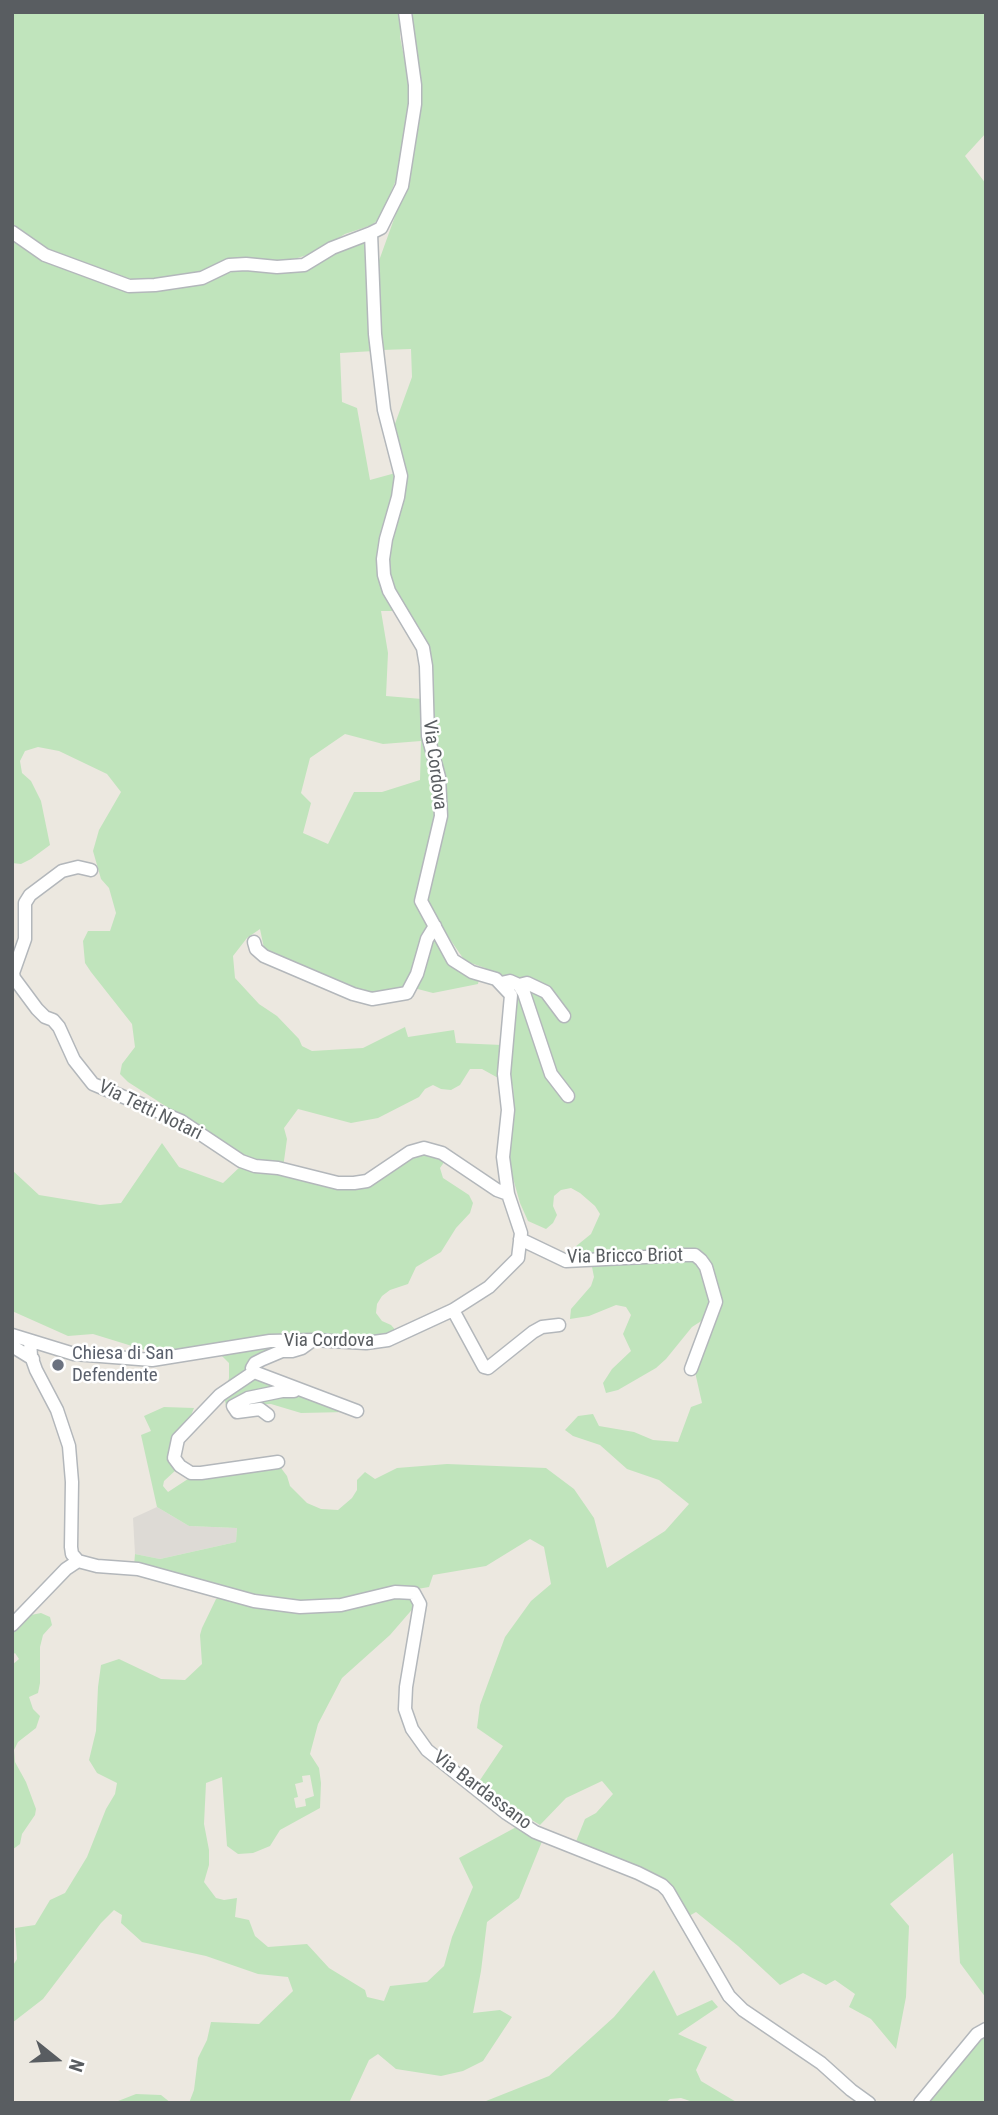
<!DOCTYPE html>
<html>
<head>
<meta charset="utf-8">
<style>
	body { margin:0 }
	#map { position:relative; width:998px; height:2115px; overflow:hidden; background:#ece8e0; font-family:"Roboto Condensed",sans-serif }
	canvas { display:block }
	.frame { position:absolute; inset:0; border:14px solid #595d61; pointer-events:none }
	.north { position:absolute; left:21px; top:2024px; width:70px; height:70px; -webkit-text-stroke:5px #fff; paint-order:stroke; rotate:108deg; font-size:19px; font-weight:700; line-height:28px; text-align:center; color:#595d61 }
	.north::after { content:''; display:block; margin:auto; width:24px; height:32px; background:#595d61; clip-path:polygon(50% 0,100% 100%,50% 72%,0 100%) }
</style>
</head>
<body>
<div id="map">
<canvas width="998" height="2115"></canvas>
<div class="frame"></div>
<div class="north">N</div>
</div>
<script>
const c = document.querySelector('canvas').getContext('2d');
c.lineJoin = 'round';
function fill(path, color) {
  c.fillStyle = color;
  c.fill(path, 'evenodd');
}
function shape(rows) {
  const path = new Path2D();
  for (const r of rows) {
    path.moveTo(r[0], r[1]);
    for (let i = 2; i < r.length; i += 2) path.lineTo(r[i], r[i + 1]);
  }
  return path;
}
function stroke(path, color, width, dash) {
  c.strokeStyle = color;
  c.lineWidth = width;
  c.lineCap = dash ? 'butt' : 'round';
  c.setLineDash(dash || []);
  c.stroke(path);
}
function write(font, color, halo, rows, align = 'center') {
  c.font = font + ' "Roboto Condensed",sans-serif';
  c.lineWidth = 5;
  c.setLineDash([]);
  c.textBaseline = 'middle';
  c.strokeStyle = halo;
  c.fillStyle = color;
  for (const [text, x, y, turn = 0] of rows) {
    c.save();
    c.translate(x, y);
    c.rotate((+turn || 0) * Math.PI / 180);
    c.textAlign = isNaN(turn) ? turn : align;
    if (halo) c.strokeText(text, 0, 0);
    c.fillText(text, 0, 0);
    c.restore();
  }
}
const industrial = shape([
	[157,1507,189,1526,237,1528,236,1542,160,1559,135,1554,133,1518]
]);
const green = shape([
	[12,12,400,12,400,37,409,82,409,120,399,173,380,218,372,225,345,234,314,253,294,259,149,281,131,279,56,253,33,240,12,223],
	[413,12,986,12,986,133,965,156,986,184,986,1998,960,1963,953,1853,890,1904,909,1926,906,1997,896,2049,871,2019,849,2007,855,1994,835,1980,826,1985,803,1973,780,1985,738,1946,696,1912,689,1916,670,1884,575,1844,585,1819,596,1813,613,1794,602,1781,566,1798,540,1825,504,1803,478,1783,503,1746,477,1728,480,1705,505,1637,531,1601,551,1584,544,1547,530,1539,486,1566,433,1575,429,1587,341,1602,300,1604,254,1599,134,1566,135,1554,160,1559,236,1542,237,1528,189,1526,157,1507,141,1435,151,1431,144,1416,164,1407,194,1408,190,1418,177,1432,177,1469,164,1481,163,1486,168,1492,191,1477,281,1468,287,1476,290,1486,307,1503,321,1509,338,1510,352,1498,357,1490,357,1480,365,1472,375,1479,397,1468,447,1464,546,1468,574,1489,594,1518,607,1568,665,1531,689,1504,659,1480,627,1469,600,1445,573,1436,565,1430,578,1416,593,1414,599,1426,634,1432,653,1440,678,1442,691,1407,702,1403,695,1372,721,1305,712,1266,707,1256,698,1254,577,1256,575,1247,591,1234,600,1214,595,1206,580,1193,571,1188,561,1190,554,1196,553,1206,557,1215,553,1223,546,1229,528,1221,520,1203,507,1157,514,1107,513,1086,506,1082,513,995,484,972,485,968,465,961,447,935,437,937,479,979,478,984,433,993,410,987,373,997,265,953,260,929,247,938,233,956,235,978,259,1004,277,1016,299,1039,302,1046,312,1051,363,1048,405,1027,408,1037,454,1030,456,1043,502,1045,500,1079,482,1069,470,1069,460,1085,451,1090,441,1089,433,1085,425,1089,419,1097,378,1118,351,1123,298,1109,284,1128,287,1139,283,1168,248,1159,128,1082,120,1074,122,1064,135,1047,132,1024,91,972,85,963,83,941,88,931,110,931,116,913,109,888,101,879,93,851,99,830,121,792,107,774,59,751,38,747,25,751,20,761,22,773,31,781,41,801,50,845,31,859,21,864,12,863,12,240,30,253,71,270,120,287,149,292,179,289,228,273,253,267,274,270,358,240,367,242,374,351,340,353,342,402,357,408,370,480,399,472,381,553,397,611,381,611,388,653,386,696,422,699,430,661,391,587,386,560,402,499,404,463,392,432,412,377,411,349,382,350,376,269,403,194,413,154],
	[345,734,383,744,421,741,420,780,382,792,354,792,328,844,303,833,311,803,301,793,310,758],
	[162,1143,179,1167,223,1183,243,1164,354,1185,416,1151,447,1158,440,1168,443,1178,469,1195,473,1203,470,1213,456,1228,441,1252,416,1267,408,1284,390,1290,382,1296,377,1304,376,1313,382,1321,391,1325,399,1334,380,1338,269,1338,165,1351,145,1350,93,1334,68,1336,12,1311,12,1170,39,1195,100,1205,121,1203],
	[683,1258,700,1263,714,1301,706,1318,692,1327,666,1359,656,1368,618,1390,606,1393,603,1383,612,1369,631,1351,623,1334,631,1315,626,1307,616,1305,589,1316,570,1319,571,1309,591,1286,594,1277,592,1267,586,1263],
	[298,1343,257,1354,251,1367,347,1412,301,1413,271,1404,226,1406,224,1395,229,1378,229,1363,220,1354],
	[223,1595,299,1609,395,1595,414,1596,416,1605,390,1635,342,1678,318,1724,310,1754,319,1768,321,1783,320,1808,280,1830,270,1846,253,1853,238,1854,227,1846,222,1777,206,1783,204,1824,209,1850,209,1865,204,1882,216,1898,224,1900,237,1898,235,1917,249,1920,255,1936,268,1947,307,1944,329,1968,365,1990,367,1997,384,2001,390,1986,427,1982,444,1966,452,1937,473,1887,459,1858,520,1825,543,1839,519,1898,487,1922,481,1971,473,2013,500,2010,512,2017,483,2061,463,2071,441,2076,396,2069,378,2054,369,2060,349,2103,189,2103,194,2090,198,2058,207,2040,211,2022,259,2024,293,1991,288,1977,258,1974,206,1956,142,1942,121,1923,122,1915,114,1910,101,1923,43,1999,12,2023,12,1967,17,1959,15,1928,35,1925,50,1900,65,1893,87,1857,106,1809,115,1794,117,1783,97,1773,89,1760,96,1731,98,1687,101,1665,119,1659,161,1679,185,1680,202,1664,200,1635,202,1628,216,1599],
	[310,1775,314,1796,305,1799,306,1806,296,1808,294,1798,298,1797,295,1784,303,1782,302,1776],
	[41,1613,50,1617,52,1625,43,1635,40,1647,40,1683,38,1693,29,1697,33,1709,40,1716,36,1728,18,1742,14,1750,15,1762,26,1782,36,1809,35,1815,22,1834,20,1844,12,1850,12,1665,19,1659,15,1653,12,1655,12,1633,31,1615],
	[654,1970,677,2016,712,2000,718,2007,678,2034,707,2047,696,2070,701,2081,738,2103,696,2103,681,2098,670,2099,665,2103,481,2103,549,2076,614,2017],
	[986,2036,986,2103,929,2103,980,2039],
	[136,2094,161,2095,171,2103,113,2103]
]);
const minor = shape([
	[12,232,45,255,129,286,155,285,202,278,229,265,246,264,277,267,304,265,332,248,371,233,381,228,402,186,415,104,415,85,405,12],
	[91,870,78,867,62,871,30,895,25,903,25,939,13,973,14,978,37,1009,45,1017,53,1020,59,1027,74,1060,93,1084,181,1121,241,1161,255,1166,278,1168,338,1183,354,1183,367,1181,410,1152,424,1148,442,1153,497,1190,508,1194],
	[254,942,256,949,264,956,353,994,372,999,407,993,417,974,427,939,435,926],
	[501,983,510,981,519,985,524,993,551,1074,568,1096],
	[519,985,527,983,546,992,564,1016],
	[520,1239,566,1261,685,1255,695,1255,701,1260,706,1267,716,1302,691,1369],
	[453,1310,484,1367,488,1368,533,1332,542,1327,559,1325],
	[12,1335,74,1354,152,1360,270,1341,313,1340,366,1343,388,1340,453,1310,489,1287,518,1258,521,1233,508,1194,503,1157,508,1110,504,1074,511,995,496,979,472,972,453,960,421,901,441,816,439,777,428,736,426,666,423,648,389,591,384,575,383,559,386,539,398,497,401,476,384,410,375,334,371,233],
	[313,1340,302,1348,292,1351,282,1351,263,1359,255,1363,252,1368,254,1372,357,1411],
	[30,1342,31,1356,36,1370,57,1410,69,1446,72,1482,71,1547,72,1554,78,1561,97,1566,138,1569,254,1601,300,1607,341,1605,395,1592,414,1593,420,1604,406,1687,405,1709,412,1729,427,1750,506,1813,535,1832,638,1873,662,1885,668,1891,729,1996,743,2010,821,2063,851,2090,869,2103],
	[12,1346,33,1359],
	[254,1372,220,1395,178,1439,174,1458,180,1466,191,1473,201,1473,278,1462],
	[268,1415,260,1409,237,1412,233,1406,248,1398,282,1391,294,1391],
	[12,1625,66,1569,78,1561],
	[920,2103,977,2034,986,2029]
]);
const markers = [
	[58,1365,7,"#6b7280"]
];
const streetNames = [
	["Via Cordova",434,765,83],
	["Via Tetti Notari",150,1111,26],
	["Via Bricco Briot",625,1257,-1],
	["Via Cordova",329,1341],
	["Via Bardassano",482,1791,37]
];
const worshipNames = [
	["Chiesa di San",72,1354],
	["Defendente",72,1376]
];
fill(industrial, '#dddad5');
fill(green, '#c0e4bc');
stroke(minor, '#b3b7bb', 15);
stroke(minor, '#fff', 12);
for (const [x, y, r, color] of markers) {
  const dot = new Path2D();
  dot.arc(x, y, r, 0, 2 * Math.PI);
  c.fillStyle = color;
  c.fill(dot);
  stroke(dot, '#fff', 2.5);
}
write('19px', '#595d61', '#fff', streetNames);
write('19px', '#5b616d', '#fff', worshipNames, 'left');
</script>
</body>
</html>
